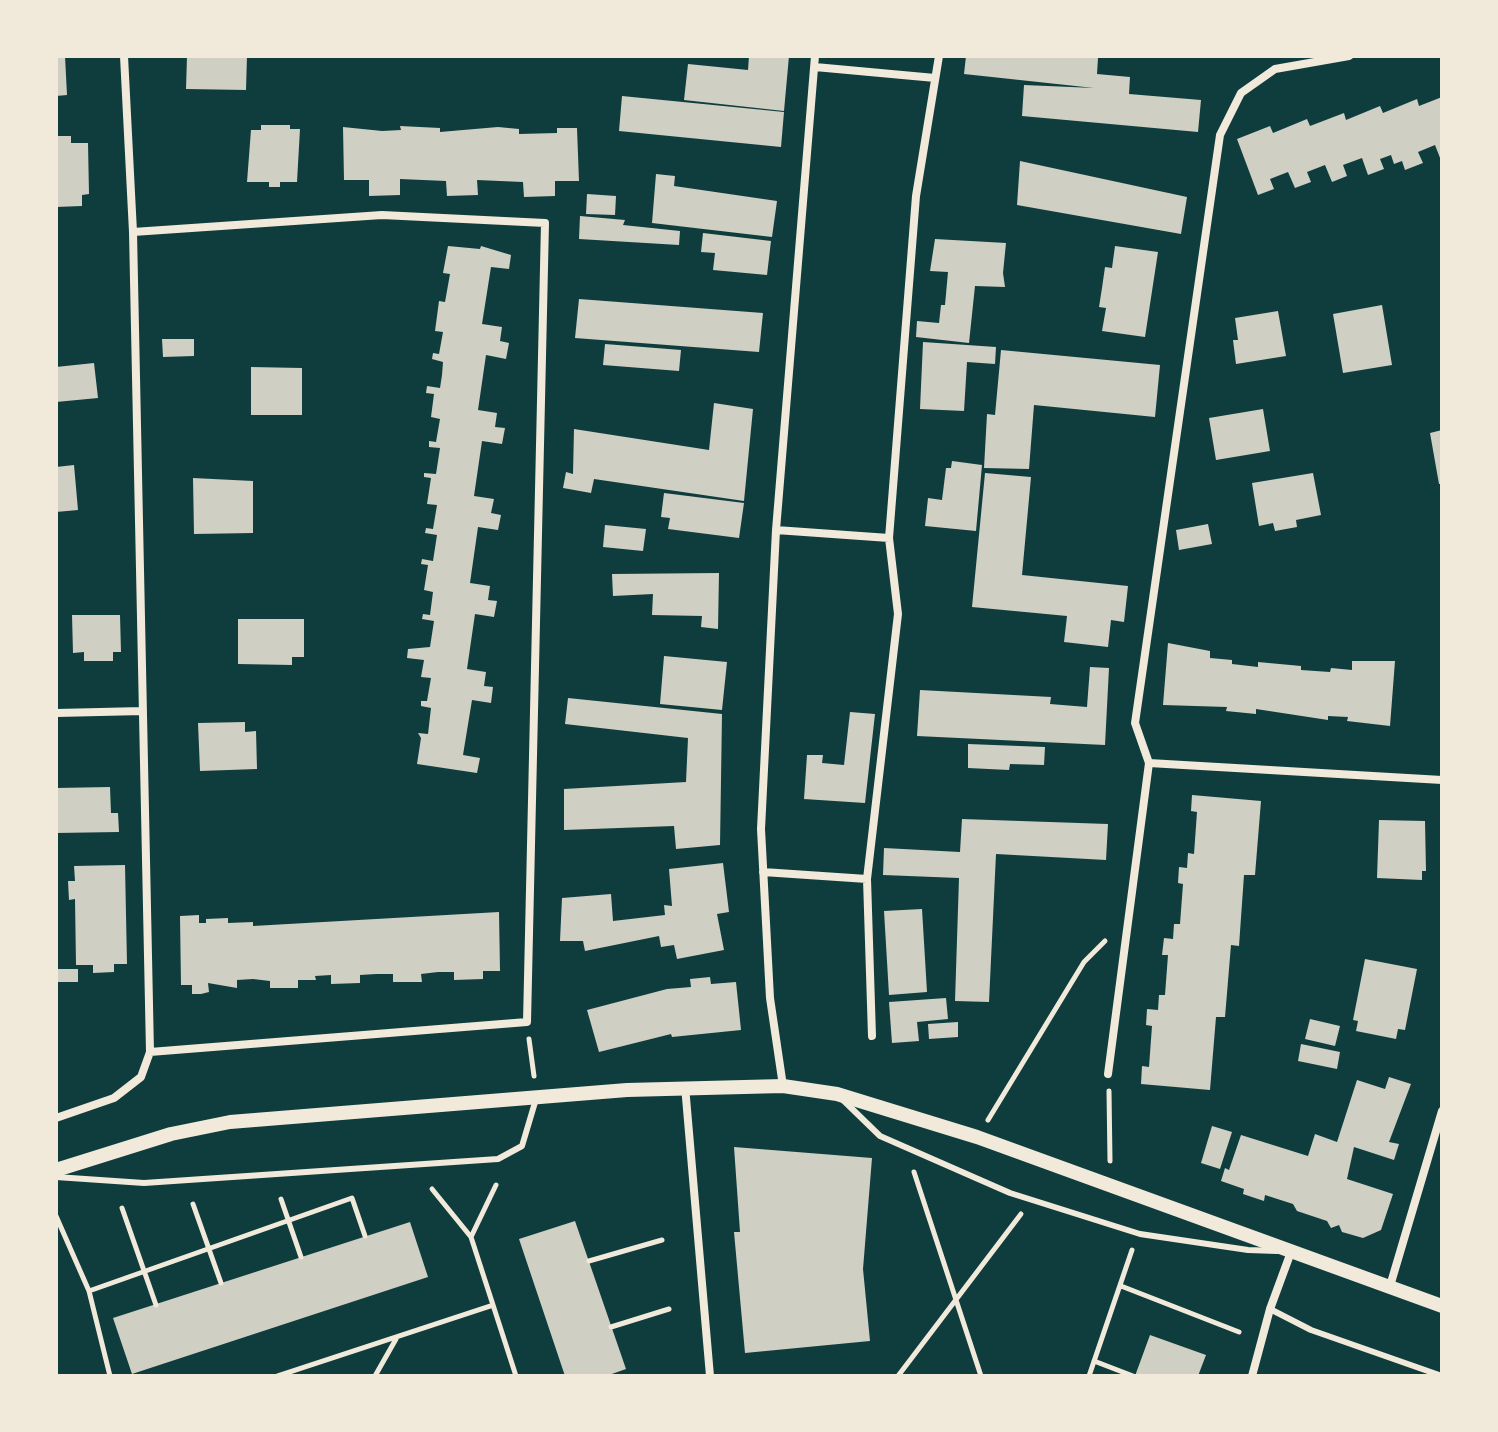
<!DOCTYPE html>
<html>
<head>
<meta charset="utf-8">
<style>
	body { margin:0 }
	#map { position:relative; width:1498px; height:1432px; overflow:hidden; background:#0f3d3e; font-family:"DejaVu Sans",sans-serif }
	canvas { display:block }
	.frame { position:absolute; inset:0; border:58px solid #f1e9da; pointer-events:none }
</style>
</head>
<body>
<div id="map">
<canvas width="1498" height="1432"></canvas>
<div class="frame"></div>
</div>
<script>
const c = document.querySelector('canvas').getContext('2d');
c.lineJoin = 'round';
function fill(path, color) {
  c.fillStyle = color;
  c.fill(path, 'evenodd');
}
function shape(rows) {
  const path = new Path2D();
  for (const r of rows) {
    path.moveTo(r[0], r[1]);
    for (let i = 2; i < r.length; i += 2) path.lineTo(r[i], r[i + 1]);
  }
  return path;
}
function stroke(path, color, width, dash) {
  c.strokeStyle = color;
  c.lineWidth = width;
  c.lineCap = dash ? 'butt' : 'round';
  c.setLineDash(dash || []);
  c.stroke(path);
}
const building = shape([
	[56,56,65,56,67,95,56,96],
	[187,56,247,56,246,90,186,89],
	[749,56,789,56,784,111,684,100,688,64,748,70],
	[966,56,1098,58,1097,74,1130,77,1129,94,1201,100,1198,132,1022,116,1024,85,1094,88,964,74],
	[622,96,784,112,781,147,619,131],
	[1442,97,1442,163,1435,145,1418,152,1423,163,1405,170,1402,161,1394,164,1391,155,1380,159,1384,169,1368,175,1362,158,1343,165,1347,176,1332,182,1325,165,1307,172,1311,182,1295,188,1288,172,1270,179,1274,189,1258,195,1237,139,1270,126,1273,133,1307,119,1310,126,1344,113,1346,120,1380,106,1383,113,1417,99,1419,106],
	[261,125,290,125,290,129,300,129,297,182,280,182,280,187,269,187,269,182,247,182,251,130,261,130],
	[400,126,440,128,440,132,498,127,519,129,519,134,557,133,557,128,577,128,579,181,555,181,555,196,524,197,523,182,477,180,478,195,447,196,446,181,400,179,400,195,369,196,369,180,344,180,343,127,382,131,401,130],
	[56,136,71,136,71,143,88,143,89,194,82,195,82,206,56,207],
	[1020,161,1187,197,1181,234,1017,205],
	[656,174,675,176,674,186,777,201,772,237,652,223],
	[587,194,616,196,615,215,586,214],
	[580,216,625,220,623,225,680,231,679,245,579,239],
	[703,233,771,241,767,275,713,270,715,253,701,252],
	[935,239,1006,243,1003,273,1005,287,975,286,969,343,916,337,917,321,939,323,941,305,945,305,948,272,930,271],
	[448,246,480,249,481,246,511,255,509,269,491,267,482,324,502,327,500,341,509,343,506,359,486,355,478,410,497,413,495,427,505,428,502,444,482,441,474,496,494,499,491,513,501,515,498,530,478,527,470,583,490,586,488,600,497,601,494,617,475,614,467,669,486,672,484,686,493,687,491,703,472,700,463,755,480,758,477,773,417,764,421,738,418,733,428,734,431,708,421,706,421,701,427,701,431,678,421,677,424,660,407,658,408,649,430,647,434,621,422,619,423,614,430,615,433,592,424,590,428,565,421,564,422,559,433,561,437,535,425,533,426,528,433,529,437,505,427,504,431,478,424,477,424,473,436,474,440,448,429,447,429,441,436,442,440,419,431,417,434,394,426,393,427,386,440,388,442,375,443,362,432,359,433,353,439,354,443,332,435,331,439,301,445,302,450,274,443,273],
	[1115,246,1158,252,1145,337,1102,331,1106,308,1099,307,1102,288,1105,267,1112,268],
	[579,299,763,313,759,352,575,338],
	[1382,305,1392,365,1343,373,1333,314],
	[1278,311,1286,356,1236,364,1233,340,1238,340,1235,318],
	[162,339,194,339,194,356,163,357],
	[923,342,996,347,995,364,967,362,964,411,920,409],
	[605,344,681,350,679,371,603,365],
	[1001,350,1160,365,1155,417,1034,405,1029,469,984,468,987,414,995,415],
	[94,363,98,398,56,402,56,367],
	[251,367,302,368,302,415,251,415],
	[714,403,753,409,744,501,594,479,591,493,563,488,566,472,573,474,574,429,709,450],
	[1263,409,1270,451,1216,460,1209,418],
	[1442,430,1442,484,1439,484,1430,433],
	[952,461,982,465,976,531,925,526,928,498,942,500,946,468,951,468],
	[74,465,78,510,56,512,56,467],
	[985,473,1031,477,1022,575,1128,586,1124,622,1111,620,1108,647,1064,642,1067,616,972,607],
	[1313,473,1321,515,1296,520,1297,527,1275,531,1273,523,1259,526,1252,483],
	[193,478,253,481,253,533,194,534],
	[664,493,744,503,739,538,668,529,670,518,661,517],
	[1208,524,1212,544,1179,550,1176,530],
	[605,525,646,529,643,551,603,547],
	[719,573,718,629,701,627,702,616,652,615,653,594,613,596,612,574],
	[72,615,120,615,121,652,113,652,113,661,84,661,84,652,73,653],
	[238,619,304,619,304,657,292,657,292,665,238,664],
	[1168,643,1210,651,1210,658,1232,660,1232,664,1258,667,1258,662,1301,666,1301,670,1330,672,1331,668,1352,670,1352,661,1395,661,1390,726,1347,721,1348,717,1328,716,1328,720,1256,709,1256,714,1226,711,1227,707,1163,705],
	[664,656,727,662,722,710,660,704],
	[1090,667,1109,668,1105,745,917,736,920,690,1051,697,1050,704,1087,707],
	[568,698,722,714,720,845,676,849,674,826,564,830,564,789,686,782,688,738,565,724],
	[850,712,875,714,865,803,804,799,807,755,823,755,822,763,844,765],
	[245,722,245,732,256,731,257,769,200,771,198,723],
	[968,744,1045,747,1044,765,1010,764,1009,770,968,768],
	[110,787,111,813,118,813,119,832,56,833,56,788],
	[1192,795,1261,801,1255,875,1244,875,1239,946,1231,945,1225,1017,1216,1017,1210,1090,1141,1084,1142,1066,1149,1067,1152,1026,1146,1025,1147,1009,1158,1010,1159,995,1165,995,1168,955,1162,955,1164,938,1173,939,1174,924,1180,924,1183,884,1178,883,1179,867,1187,868,1188,853,1194,854,1197,812,1191,811],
	[962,819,1108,824,1106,860,996,854,989,1002,955,1001,959,878,883,875,884,848,960,852],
	[1379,820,1425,821,1426,871,1422,871,1422,880,1377,878],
	[723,863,729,912,717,914,724,950,677,959,674,945,661,947,659,936,585,951,583,941,560,941,562,898,611,894,613,921,665,915,664,905,672,906,669,869],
	[125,865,127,964,114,964,114,972,93,973,93,965,76,965,75,899,69,900,68,881,75,881,74,866],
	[922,909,927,992,889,995,884,911],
	[499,912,500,971,483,971,483,979,454,980,454,972,438,972,421,974,422,982,393,982,393,974,376,974,360,975,360,983,331,984,331,975,315,976,316,980,298,980,298,988,270,988,270,981,253,979,237,980,237,988,208,983,209,992,201,994,192,994,192,985,181,985,180,916,199,915,199,923,206,923,206,919,228,918,228,923,253,922,253,926],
	[1365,959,1417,969,1405,1030,1398,1029,1396,1039,1356,1031,1358,1021,1353,1020],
	[56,969,78,969,78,982,56,982],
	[710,977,711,984,736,982,741,1030,672,1037,671,1034,599,1052,587,1010,667,989,691,987,690,979],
	[946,998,948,1019,917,1022,919,1041,892,1043,889,1002],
	[1310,1019,1340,1026,1335,1046,1305,1039],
	[958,1022,958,1037,929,1039,928,1024],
	[1301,1044,1340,1052,1337,1069,1298,1061],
	[1389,1077,1411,1084,1389,1142,1399,1144,1394,1160,1354,1147,1347,1179,1393,1194,1381,1230,1363,1238,1342,1232,1339,1225,1331,1228,1327,1221,1297,1211,1293,1204,1265,1195,1264,1201,1243,1194,1244,1189,1221,1181,1225,1168,1229,1170,1241,1135,1308,1156,1315,1134,1337,1142,1357,1080,1385,1089],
	[1212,1126,1232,1132,1220,1169,1201,1163],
	[734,1147,872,1158,863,1269,870,1341,745,1353,734,1232,740,1232],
	[575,1221,626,1369,606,1376,565,1376,519,1239],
	[410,1222,428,1277,132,1374,113,1318],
	[1150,1335,1206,1355,1198,1376,1135,1376]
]);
const path = shape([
	[529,1039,534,1076],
	[1109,1091,1110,1161],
	[988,1120,1084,962,1105,941],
	[914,1172,981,1376],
	[496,1185,471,1237,516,1376],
	[432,1189,471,1237],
	[281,1199,301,1257],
	[193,1204,221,1283],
	[122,1208,156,1305],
	[56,1216,89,1291,352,1198,365,1236],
	[589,1261,662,1240],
	[1121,1286,1239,1332],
	[89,1291,110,1376],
	[611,1327,669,1309],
	[1094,1361,1133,1376],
	[277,1376,493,1305],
	[375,1376,396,1339],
	[898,1376,1021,1214],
	[1089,1376,1132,1250]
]);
const service = shape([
	[843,1100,880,1136,1010,1193,1140,1234,1248,1250,1277,1251],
	[56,1177,144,1183,498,1159,522,1146,536,1099],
	[1270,1309,1311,1330,1442,1376]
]);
const minor = shape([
	[1349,56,1275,69,1241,93,1220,135,1135,723,1149,763,1442,780],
	[815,67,935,78],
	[133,232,382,215,545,223,527,1022,150,1052],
	[776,530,889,538],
	[56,713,143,711],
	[763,872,867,879],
	[872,1036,867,879,898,614,889,538,916,196,939,56],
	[1108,1074,1149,763],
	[685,1086,710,1376],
	[783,1086,770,998,761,829,776,530,815,56],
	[56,1118,114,1098,141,1077,150,1052,133,232,124,56],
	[1390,1286,1442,1111],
	[1252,1376,1270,1309,1291,1252]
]);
const tertiary = shape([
	[56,1170,171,1134,230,1122,627,1090,783,1086,837,1094,977,1137,1442,1306]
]);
fill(building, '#cfcfc3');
stroke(path, '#f1e9da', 5);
stroke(service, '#f1e9da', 6);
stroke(minor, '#f1e9da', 8);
stroke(tertiary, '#f1e9da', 14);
</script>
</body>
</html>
